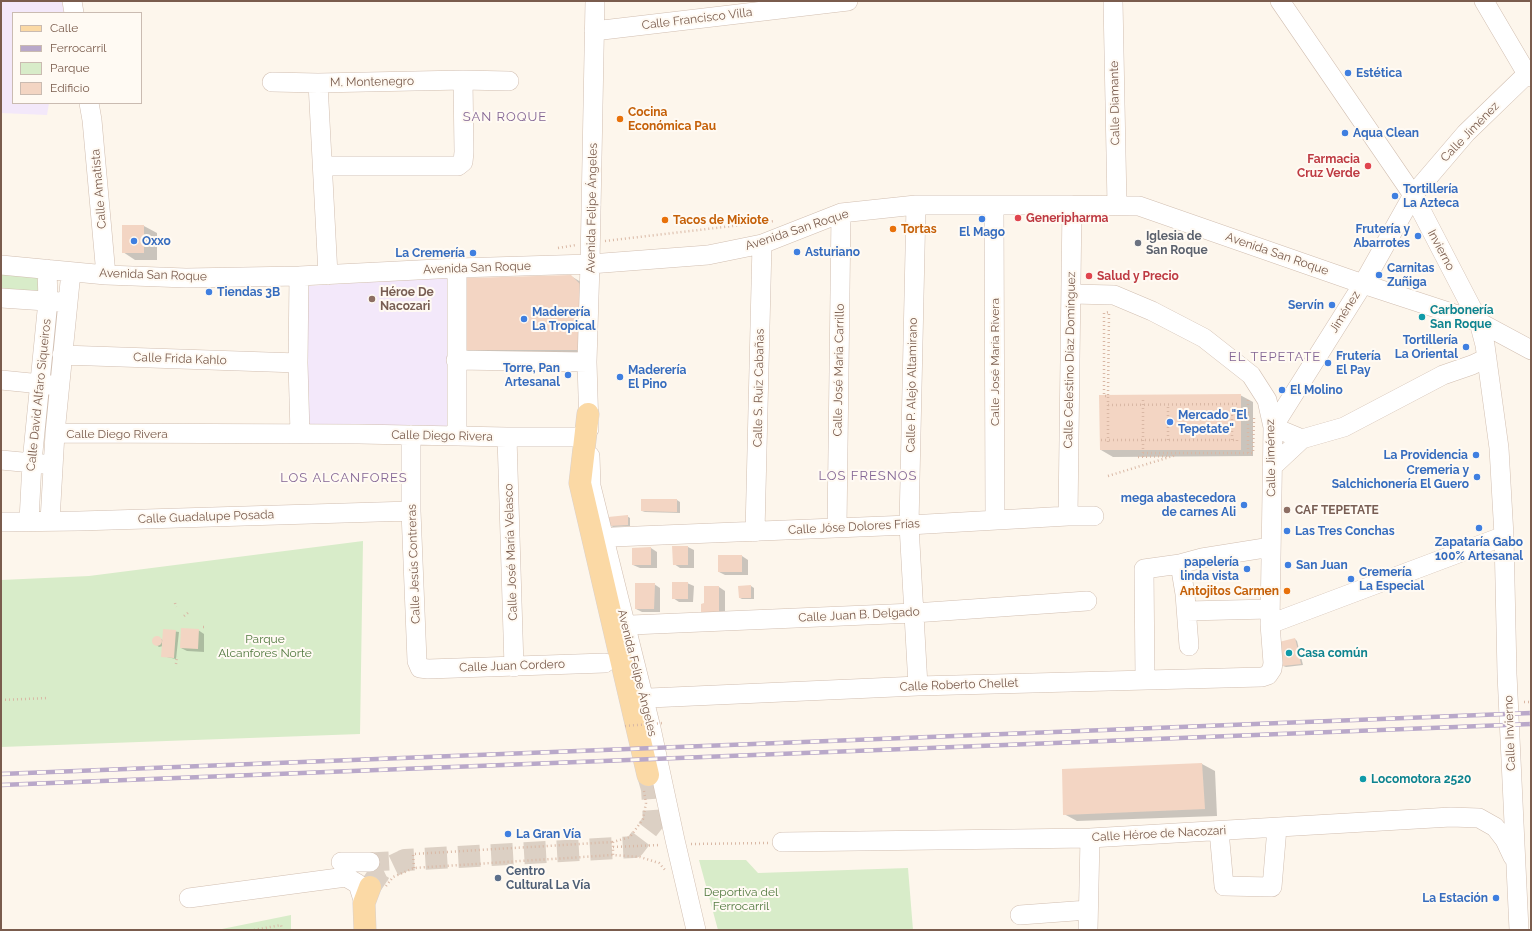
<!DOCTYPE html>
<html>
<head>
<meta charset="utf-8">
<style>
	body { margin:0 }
	#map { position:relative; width:1532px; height:931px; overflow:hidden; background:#fdf6ec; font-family:Raleway,sans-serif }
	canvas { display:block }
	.frame { position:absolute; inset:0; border:2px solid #7a5c4d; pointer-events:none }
	.legend { position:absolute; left:12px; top:12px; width:130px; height:92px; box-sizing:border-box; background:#fffaf3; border:1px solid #cabbb1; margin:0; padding:5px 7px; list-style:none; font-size:12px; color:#7a5c4d }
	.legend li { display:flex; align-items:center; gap:8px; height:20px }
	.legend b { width:20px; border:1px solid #cabbb1 }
</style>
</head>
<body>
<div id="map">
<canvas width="1532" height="931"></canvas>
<div class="frame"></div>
<ul class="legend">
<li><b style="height:5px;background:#fbd9a5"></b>Calle</li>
<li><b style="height:5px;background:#b9a8c9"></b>Ferrocarril</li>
<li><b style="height:11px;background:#d8ecc9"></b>Parque</li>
<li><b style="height:11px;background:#f3d5c3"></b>Edificio</li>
</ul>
</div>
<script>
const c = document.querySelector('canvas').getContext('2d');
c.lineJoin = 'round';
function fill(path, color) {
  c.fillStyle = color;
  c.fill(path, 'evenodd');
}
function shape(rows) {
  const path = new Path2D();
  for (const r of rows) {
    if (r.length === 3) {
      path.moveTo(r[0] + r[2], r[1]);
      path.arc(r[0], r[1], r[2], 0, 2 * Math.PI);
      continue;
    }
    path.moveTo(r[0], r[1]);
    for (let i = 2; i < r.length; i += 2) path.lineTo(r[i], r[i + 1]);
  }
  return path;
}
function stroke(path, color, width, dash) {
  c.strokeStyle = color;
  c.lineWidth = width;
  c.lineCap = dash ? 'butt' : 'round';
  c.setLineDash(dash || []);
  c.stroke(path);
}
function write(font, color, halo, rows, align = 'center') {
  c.font = font + ' Raleway,sans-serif';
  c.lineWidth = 4;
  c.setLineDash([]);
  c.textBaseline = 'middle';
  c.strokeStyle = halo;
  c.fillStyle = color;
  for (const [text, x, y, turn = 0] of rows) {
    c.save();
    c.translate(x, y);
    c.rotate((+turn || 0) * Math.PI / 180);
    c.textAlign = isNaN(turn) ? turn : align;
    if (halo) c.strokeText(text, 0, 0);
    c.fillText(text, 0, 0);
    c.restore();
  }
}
const education = shape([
	[1,1,62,1,64,13,13,13,13,103,49,103,47,115,1,113],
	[449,277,448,426,307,424,307,286]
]);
const green = shape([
	[1,270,39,274,38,297,1,294],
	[363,541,360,734,1,747,1,580,89,576],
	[699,860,746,860,758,873,908,868,913,930,718,930],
	[291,915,291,930,217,930]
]);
const shadow = shape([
	[123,226,144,226,157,233,157,260,135,260,123,252],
	[571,276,584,284,594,357,479,357,467,350],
	[1240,395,1253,402,1253,456,1113,457,1101,450],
	[642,500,677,500,680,502,680,513,645,512,642,511],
	[627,516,630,518,630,526,613,527,610,525],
	[688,547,694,550,694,568,680,568,674,564],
	[651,548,657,552,657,568,640,568,633,565],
	[742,556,748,560,748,575,725,575,719,572],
	[687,583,694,586,693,602,679,602,673,598],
	[654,584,660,588,660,612,642,612,636,609],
	[751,586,754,588,754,599,742,599,740,598],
	[719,587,725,591,725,620,702,616],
	[164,630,179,632,176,659,162,656,163,646,159,647,153,642,153,640,157,637,163,640],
	[198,630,204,634,204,652,187,651,181,648],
	[1295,639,1297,641,1303,665,1286,667,1283,666],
	[1202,764,1215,771,1217,816,1077,821,1064,814,1063,770]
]);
const building = shape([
	[122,225,144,225,144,253,122,253],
	[571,275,583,287,582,350,466,350,467,278],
	[1241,394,1241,450,1100,450,1099,395],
	[641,499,677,499,677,512,641,511],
	[628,515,628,525,609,526,608,517],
	[672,546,688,546,688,565,673,565],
	[651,547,651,565,632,565,632,548],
	[718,555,742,555,742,572,718,572],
	[672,582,688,582,688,599,672,599],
	[635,583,655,583,654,609,635,609],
	[751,585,751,598,739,598,738,586],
	[704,586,719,586,719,617,701,617,701,604,704,603],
	[181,628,199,629,198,649,180,648],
	[163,629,176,630,174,658,161,657],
	[157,641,5],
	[1295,638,1301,664,1282,666,1279,642],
	[1202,763,1205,809,1063,815,1062,769]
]);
const minorTunnel = shape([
	[370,862,405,860]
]);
const majorTunnel = shape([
	[370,887,380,872,405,860,634,847,654,821,652,789,648,775]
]);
const path = shape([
	[605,241,775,221],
	[558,248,576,245],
	[1143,400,1143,460],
	[1108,405,1237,404],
	[1101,440,1237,440,1237,442],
	[1168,440,1168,405],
	[1232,440,1232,404],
	[1108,442,1108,396,1104,396,1104,313,1109,312,1108,395],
	[1143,453,1253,453,1254,418],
	[1248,453,1248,400],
	[1138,457,1169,456],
	[1108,476,1173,456,1174,453],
	[175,603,176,607],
	[184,616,189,612],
	[203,627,206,627],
	[176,664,177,656],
	[1,700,48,698],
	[1524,702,1531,702],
	[644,791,646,803,643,819,630,837,613,842,613,855,640,857,659,863,666,871],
	[691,844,768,843],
	[613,847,660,845],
	[414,868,413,854,613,842],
	[386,886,393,877,414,868,613,855],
	[254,930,281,925,282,930]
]);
const minor = shape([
	[72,1,74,13],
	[1113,1,1117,205],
	[1280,1,1413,195,1479,322,1485,345,1499,448,1504,536,1507,674,1519,930],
	[1484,1,1527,74,1531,77],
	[594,31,848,1],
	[272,82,318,83,463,80,509,81],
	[318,83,328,275],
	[89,103,92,120,106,275],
	[323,166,458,166,463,162,464,152,463,80],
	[916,205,909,525,918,686],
	[994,205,995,520],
	[1,265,106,275,186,278,299,276,457,268,590,264,708,255,762,244,841,213,916,205,1072,205,1139,206,1363,284,1479,322,1531,350],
	[457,268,457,436],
	[299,276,298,363,300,434],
	[1,298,61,302],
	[62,355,298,363],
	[456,360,587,362],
	[1,380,51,385],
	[589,429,587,362,590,264,595,1],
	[55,433,359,434,507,437,585,437],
	[411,435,411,511,417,661,420,668,428,669,605,663],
	[507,437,514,667],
	[1302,439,1273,427,1363,284,1413,195,1466,133,1527,74,1531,73],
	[590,456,591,486,651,728,675,840,696,930],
	[1,460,43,464],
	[1272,467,1302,439,1344,427,1443,375,1472,365,1487,358],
	[1068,516,1072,205],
	[29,521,32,462,48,301,47,269],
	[50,521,55,433,71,272],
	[1,522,79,521,411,511],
	[837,527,841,213],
	[755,532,762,244],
	[613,537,909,525,1068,516,1094,516],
	[1187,611,1270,609],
	[1270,624,1504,536],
	[631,625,914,613,1087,601],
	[1189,646,1185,594,1180,564,1202,558,1271,547],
	[1145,680,1144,569,1180,564],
	[649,698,918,686,1262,677,1268,675,1272,669,1273,663,1270,624,1273,427,1267,400,1251,375,1204,338,1152,311,1114,295,1072,294],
	[1219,831,1224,886,1272,887,1277,828],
	[782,842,1090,838,1451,817,1479,818,1495,827,1505,840,1513,857],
	[341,862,370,862],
	[189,898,346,877,358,884,364,903],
	[1020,915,1088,910],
	[1088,930,1090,838]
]);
const major = shape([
	[588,414,580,483,648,775],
	[365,930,364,903,370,887]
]);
const rail = shape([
	[1,774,1531,713],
	[1,785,1531,724]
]);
const pathBridge = shape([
	[625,726,663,723]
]);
const markers = [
	[1348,73,4,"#3f7fe0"],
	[620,119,4,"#e8710a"],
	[1345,133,4,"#3f7fe0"],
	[1368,166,4,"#e0444e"],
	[1395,196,4,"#3f7fe0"],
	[1018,218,4,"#e0444e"],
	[982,219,4,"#3f7fe0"],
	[665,220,4,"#e8710a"],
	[893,229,4,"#e8710a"],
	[1418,236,4,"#3f7fe0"],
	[134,241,4,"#3f7fe0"],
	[1138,243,4,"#6b7280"],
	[797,252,4,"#3f7fe0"],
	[473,253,4,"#3f7fe0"],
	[1379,275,4,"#3f7fe0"],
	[1089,276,4,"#e0444e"],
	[209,292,4,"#3f7fe0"],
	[372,299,4,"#8d6e63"],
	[1332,305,4,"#3f7fe0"],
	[1422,317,4,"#0f9aa8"],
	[524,319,4,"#3f7fe0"],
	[1466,347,4,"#3f7fe0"],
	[1328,363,4,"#3f7fe0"],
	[568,375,4,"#3f7fe0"],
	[620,377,4,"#3f7fe0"],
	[1282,390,4,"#3f7fe0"],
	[1170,422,4,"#3f7fe0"],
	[1476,455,4,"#3f7fe0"],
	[1477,477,4,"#3f7fe0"],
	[1244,505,4,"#3f7fe0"],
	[1287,510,4,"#8d6e63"],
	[1479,528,4,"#3f7fe0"],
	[1287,531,4,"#3f7fe0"],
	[1288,565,4,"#3f7fe0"],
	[1247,569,4,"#3f7fe0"],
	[1351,579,4,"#3f7fe0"],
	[1287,591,4,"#e8710a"],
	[1289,653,4,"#0f9aa8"],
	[1363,779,4,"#0f9aa8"],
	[508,834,4,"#3f7fe0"],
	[498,878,4,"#5c6f8a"],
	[1496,898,4,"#3f7fe0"]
];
const streetNames = [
	["Calle Francisco Villa",697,19,-7],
	["M. Montenegro",372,82,-1],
	["Calle Diamante",1115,103,-91],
	["Calle Jiménez",1470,132,-46],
	["Calle Amatista",99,189,-95],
	["Avenida Felipe Ángeles",592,208,-89],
	["Avenida San Roque",797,230,-18],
	["Invierno",1441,250,62],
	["Avenida San Roque",1277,254,19],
	["Avenida San Roque",477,268,-2],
	["Avenida San Roque",153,275,2],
	["Jiménez",1345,312,-58],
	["Calle Frida Kahlo",180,359,2],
	["Calle Celestino Díaz Domínguez",1070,360,-89],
	["Calle José María Rivera",995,362,-90],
	["Calle José María Carrillo",839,370,-89],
	["Calle P. Alejo Altamirano",912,385,-89],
	["Calle S. Ruiz Cabañas",759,388,-89],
	["Calle David Alfaro Siqueiros",39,395,-84],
	["Calle Diego Rivera",117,434],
	["Calle Diego Rivera",442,436,1],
	["Calle Jiménez",1271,458,-91],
	["Calle Guadalupe Posada",206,517,-2],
	["Calle Jóse Dolores Frías",854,527,-3],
	["Calle José María Velasco",511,552,-92],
	["Calle Jesús Contreras",414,564,-92],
	["Calle Juan B. Delgado",859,615,-3],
	["Calle Juan Cordero",512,666,-2],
	["Avenida Felipe Ángeles",637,673,76],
	["Calle Roberto Chellet",959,685,-2],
	["Calle Invierno",1510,733,-92],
	["Calle Héroe de Nacozari",1159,834,-3]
];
const shopNames = [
	["Estética",1356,73],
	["Aqua Clean",1353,133],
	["Tortillería",1403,189],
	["La Azteca",1403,203],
	["Frutería y",1410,229,"right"],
	["Abarrotes",1410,243,"right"],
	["El Mago",982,232,"center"],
	["Oxxo",142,241],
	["Asturiano",805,252],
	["La Cremería",465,253,"right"],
	["Carnitas",1387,268],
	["Zuñiga",1387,282],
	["Tiendas 3B",217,292],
	["Servín",1324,305,"right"],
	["Maderería",532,312],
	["La Tropical",532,326],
	["Tortillería",1458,340,"right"],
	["La Oriental",1458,354,"right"],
	["Frutería",1336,356],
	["El Pay",1336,370],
	["Torre, Pan",560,368,"right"],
	["Artesanal",560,382,"right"],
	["Maderería",628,370],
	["El Pino",628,384],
	["El Molino",1290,390],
	["Mercado \"El",1178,415],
	["Tepetate\"",1178,429],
	["La Providencia",1468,455,"right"],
	["Cremeria y",1469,470,"right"],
	["Salchichonería El Guero",1469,484,"right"],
	["mega abastecedora",1236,498,"right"],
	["de carnes Ali",1236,512,"right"],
	["Las Tres Conchas",1295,531],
	["Zapataría Gabo",1479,542,"center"],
	["100% Artesanal",1479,556,"center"],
	["papelería",1239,562,"right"],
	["linda vista",1239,576,"right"],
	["San Juan",1296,565],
	["Cremería",1359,572],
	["La Especial",1359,586],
	["La Gran Vía",516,834],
	["La Estación",1488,898,"right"]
];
const foodNames = [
	["Cocina",628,112],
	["Económica Pau",628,126],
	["Tacos de Mixiote",673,220],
	["Tortas",901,229],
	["Antojitos Carmen",1279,591,"right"]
];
const healthNames = [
	["Farmacia",1360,159,"right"],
	["Cruz Verde",1360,173,"right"],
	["Generipharma",1026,218],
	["Salud y Precio",1097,276]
];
const worshipNames = [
	["Iglesia de",1146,236],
	["San Roque",1146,250]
];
const educationNames = [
	["Héroe De",380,292],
	["Nacozari",380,306],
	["CAF TEPETATE",1295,510]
];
const cultureNames = [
	["Carbonería",1430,310],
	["San Roque",1430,324],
	["Casa común",1297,653],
	["Locomotora 2520",1371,779]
];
const parkNames = [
	["Parque",265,639],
	["Alcanfores Norte",265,653],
	["Deportiva del",741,892],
	["Ferrocarril",741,906]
];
const serviceNames = [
	["Centro",506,871],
	["Cultural La Vía",506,885]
];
const neighbourhoodNames = [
	["SAN ROQUE",505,117],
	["EL TEPETATE",1275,357],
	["LOS FRESNOS",868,476],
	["LOS ALCANFORES",344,478]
];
fill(education, '#f3e8fa');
fill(green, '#d8ecc9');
fill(shadow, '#0003');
fill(building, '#f3d5c3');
stroke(minorTunnel, '#dcd0c4', 19, [19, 10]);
stroke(majorTunnel, '#dcd0c4', 22, [22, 11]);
stroke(minor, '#d1beb0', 20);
stroke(major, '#dad1cd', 23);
stroke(path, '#d9b8a5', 2.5, [1, 3]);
stroke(minor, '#fff', 19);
stroke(major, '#fbd9a5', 22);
stroke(rail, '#b9a8c9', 4.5);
stroke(rail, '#fffaf3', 3, [9]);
stroke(pathBridge, '#d9b8a5', 2.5, [1, 3]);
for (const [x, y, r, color] of markers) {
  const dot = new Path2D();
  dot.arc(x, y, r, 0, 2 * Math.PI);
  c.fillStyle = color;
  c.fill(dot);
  stroke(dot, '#fffaf3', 1.5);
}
write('12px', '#7a5c4d', '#fffaf3', streetNames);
write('bold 12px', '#366cbe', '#fffaf3', shopNames, 'left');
write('bold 12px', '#c56008', '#fffaf3', foodNames, 'left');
write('bold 12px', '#be3a42', '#fffaf3', healthNames, 'left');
write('bold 12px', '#5b616d', '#fffaf3', worshipNames, 'left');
write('bold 12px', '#785e54', '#fffaf3', educationNames, 'left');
write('bold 12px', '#0d838f', '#fffaf3', cultureNames, 'left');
write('12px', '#537a41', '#fffaf3', parkNames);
write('bold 12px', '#4e5e75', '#fffaf3', serviceNames, 'left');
c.letterSpacing = '1px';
write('13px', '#846695', '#fffaf3', neighbourhoodNames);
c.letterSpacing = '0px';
</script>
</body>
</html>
